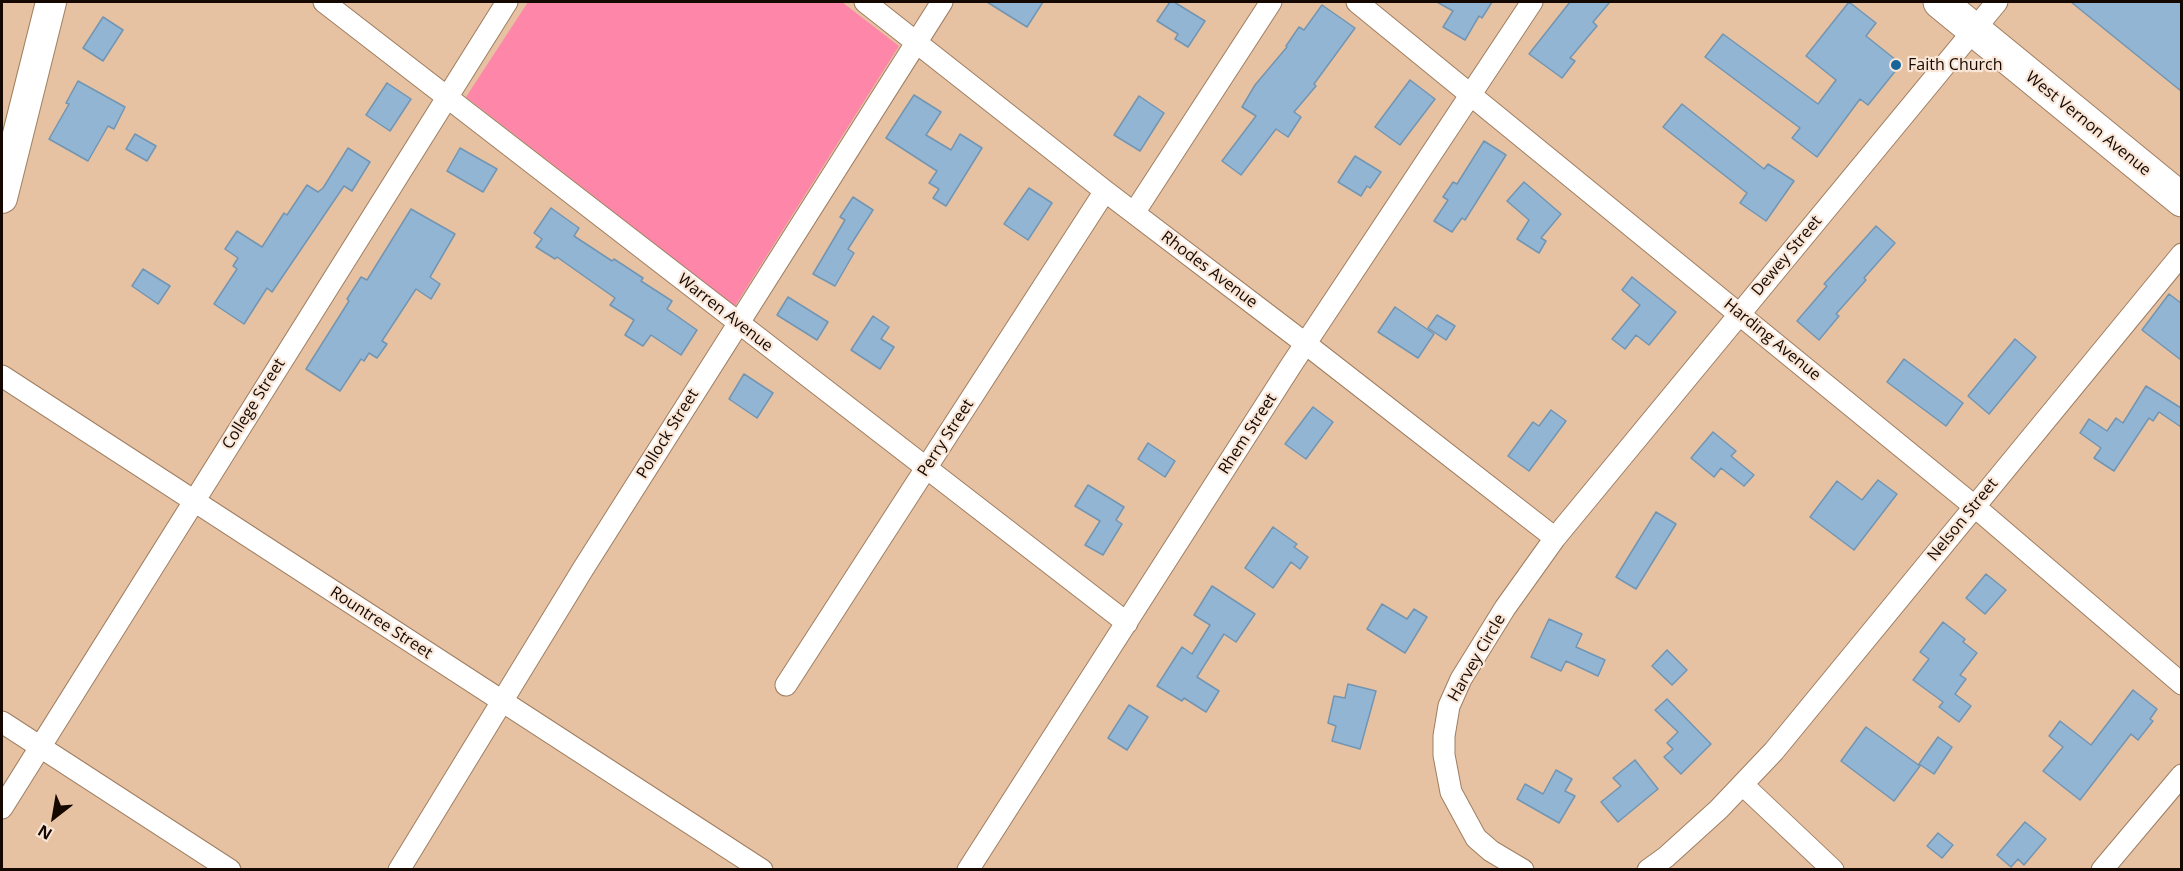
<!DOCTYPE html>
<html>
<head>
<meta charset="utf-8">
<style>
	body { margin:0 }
	#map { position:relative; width:2183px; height:871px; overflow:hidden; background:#e6c2a3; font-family:"Open Sans",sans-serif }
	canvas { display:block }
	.frame { position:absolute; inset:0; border:3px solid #140801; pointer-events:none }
	.north { position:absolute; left:24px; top:787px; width:60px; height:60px; -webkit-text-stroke:4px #f9e6d7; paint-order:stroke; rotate:211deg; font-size:16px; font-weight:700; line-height:24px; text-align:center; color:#140801 }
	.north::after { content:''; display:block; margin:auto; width:21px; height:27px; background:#140801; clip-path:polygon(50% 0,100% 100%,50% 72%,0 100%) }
</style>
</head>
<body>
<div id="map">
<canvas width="2183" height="871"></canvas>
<div class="frame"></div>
<div class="north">N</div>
</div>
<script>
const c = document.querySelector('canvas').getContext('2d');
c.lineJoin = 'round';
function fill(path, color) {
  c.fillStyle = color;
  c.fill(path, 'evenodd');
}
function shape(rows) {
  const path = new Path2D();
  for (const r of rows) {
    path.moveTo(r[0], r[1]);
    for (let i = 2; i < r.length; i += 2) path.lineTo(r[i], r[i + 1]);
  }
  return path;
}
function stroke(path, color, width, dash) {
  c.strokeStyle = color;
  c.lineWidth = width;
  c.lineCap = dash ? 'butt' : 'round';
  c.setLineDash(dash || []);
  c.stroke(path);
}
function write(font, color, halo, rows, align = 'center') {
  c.font = font + ' "Open Sans",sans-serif';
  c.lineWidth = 4.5;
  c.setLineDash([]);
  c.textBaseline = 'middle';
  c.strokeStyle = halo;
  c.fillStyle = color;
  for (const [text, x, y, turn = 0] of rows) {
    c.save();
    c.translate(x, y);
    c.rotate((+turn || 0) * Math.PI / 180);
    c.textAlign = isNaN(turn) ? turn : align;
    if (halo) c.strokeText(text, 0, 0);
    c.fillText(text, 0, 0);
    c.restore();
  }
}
const green = shape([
	[528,2,842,2,899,46,735,306,466,97]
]);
const building = shape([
	[987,2,1043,2,1027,27,987,2],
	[1170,2,1174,2,1205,21,1188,47,1175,39,1178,34,1157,21,1170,2],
	[1437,2,1492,2,1482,18,1479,16,1465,40,1443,27,1453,11,1437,2],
	[1570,2,1610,2,1593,22,1597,26,1570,58,1575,61,1562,78,1529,54,1570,2],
	[1849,2,1876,23,1866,36,1901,64,1868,105,1860,99,1817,157,1792,138,1800,128,1705,57,1723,34,1818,104,1836,80,1806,56,1849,2],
	[2071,2,2181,2,2181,91,2071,2],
	[1322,5,1355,28,1314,84,1316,86,1294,112,1301,117,1288,137,1276,129,1241,175,1222,161,1256,116,1242,107,1255,85,1287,47,1286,46,1299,27,1304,30,1322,5],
	[103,17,123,30,103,61,83,48,103,17],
	[1410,80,1435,99,1400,145,1375,127,1410,80],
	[78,81,125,107,114,129,108,126,88,161,49,139,69,104,66,103,78,81],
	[387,83,411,99,390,131,366,115,387,83],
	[914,95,941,112,926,135,951,150,960,134,982,148,946,206,933,198,939,189,929,183,937,171,886,138,914,95],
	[1139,96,1164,113,1140,151,1114,135,1139,96],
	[1682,104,1764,169,1768,164,1794,181,1766,221,1740,203,1747,193,1663,127,1682,104],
	[135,134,156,146,147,161,126,149,135,134],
	[1484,141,1506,155,1465,220,1462,218,1452,232,1434,221,1448,200,1443,197,1453,182,1457,184,1484,141],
	[348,148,370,162,352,191,344,186,272,292,267,288,244,324,214,304,237,269,233,266,238,258,225,249,237,231,262,247,284,213,287,215,307,185,318,192,323,188,348,148],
	[460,148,497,169,483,192,447,171,460,148],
	[1355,156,1381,172,1370,188,1367,186,1361,196,1338,182,1355,156],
	[1524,182,1561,214,1541,238,1546,241,1539,253,1517,239,1529,220,1507,201,1524,182],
	[1029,188,1052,203,1028,240,1004,224,1029,188],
	[853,197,873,210,848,249,854,253,835,286,813,274,845,220,840,217,853,197],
	[551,208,579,228,574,236,612,261,614,259,643,278,641,281,672,301,667,309,697,330,681,355,651,335,643,346,625,335,634,320,610,305,615,298,557,257,555,259,536,247,542,239,534,233,551,208],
	[411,209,455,234,430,277,440,284,431,299,416,289,382,341,387,344,377,358,369,353,364,361,361,359,340,391,306,369,349,301,347,299,361,277,367,280,411,209],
	[1876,226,1895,243,1864,278,1866,280,1836,314,1839,316,1819,340,1797,321,1827,286,1824,284,1876,226],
	[143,269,170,286,158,304,132,286,143,269],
	[1632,277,1676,312,1649,345,1636,335,1625,349,1612,339,1640,305,1622,290,1632,277],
	[2169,294,2181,303,2181,360,2142,330,2169,294],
	[788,297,828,322,817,340,777,315,788,297],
	[1395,307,1434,334,1418,358,1378,332,1395,307],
	[1437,315,1455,326,1446,340,1428,328,1437,315],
	[873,316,889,327,881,339,894,347,880,369,851,350,873,316],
	[2015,339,2036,357,1989,414,1968,396,2015,339],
	[1904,359,1963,403,1946,426,1887,382,1904,359],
	[744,374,773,393,757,418,729,399,744,374],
	[2146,386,2181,408,2181,427,2159,412,2153,421,2149,418,2114,471,2094,458,2101,448,2080,433,2089,419,2107,431,2116,418,2123,423,2146,386],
	[1313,407,1333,422,1306,459,1285,444,1313,407],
	[1551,410,1566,421,1529,471,1508,456,1533,422,1539,426,1551,410],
	[1713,432,1736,451,1731,456,1754,475,1744,486,1721,468,1714,477,1691,458,1713,432],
	[1148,443,1175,461,1165,477,1138,459,1148,443],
	[1878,480,1897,494,1854,550,1810,517,1837,481,1862,500,1878,480],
	[1088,485,1124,507,1116,520,1122,524,1103,555,1085,545,1100,521,1075,506,1088,485],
	[1656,512,1676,524,1636,589,1616,577,1656,512],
	[1273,527,1297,544,1294,547,1308,557,1300,569,1291,562,1273,588,1245,568,1273,527],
	[1986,574,2006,590,1985,614,1966,598,1986,574],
	[1212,586,1255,614,1236,642,1224,634,1197,677,1219,691,1206,712,1184,698,1182,701,1157,686,1182,647,1192,654,1210,625,1194,615,1212,586],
	[1382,604,1407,619,1414,609,1427,617,1405,653,1367,629,1382,604],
	[1549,619,1582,634,1576,647,1605,660,1598,676,1566,661,1561,671,1531,657,1549,619],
	[1943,622,1965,639,1963,642,1977,653,1960,675,1966,679,1955,694,1971,706,1959,722,1939,707,1943,702,1913,680,1929,659,1920,652,1943,622],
	[1667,650,1687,670,1672,685,1652,666,1667,650],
	[1348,684,1376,691,1360,749,1332,741,1336,726,1328,723,1334,696,1345,698,1348,684],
	[2133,690,2157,709,2150,719,2153,721,2138,740,2131,734,2080,800,2043,771,2063,747,2049,736,2060,721,2091,745,2133,690],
	[1667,699,1711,744,1681,774,1664,757,1673,749,1667,743,1678,732,1655,710,1667,699],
	[1129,705,1148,717,1127,750,1108,738,1129,705],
	[1866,727,1920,766,1894,801,1841,761,1866,727],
	[1938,737,1952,747,1934,774,1919,764,1938,737],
	[1635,760,1658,789,1618,822,1601,802,1621,786,1613,778,1635,760],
	[1556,770,1572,779,1565,791,1575,796,1559,823,1517,799,1525,784,1543,794,1556,770],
	[2025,822,2046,839,2024,865,2018,859,2011,867,1997,855,2025,822],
	[1938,833,1953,845,1942,858,1927,846,1938,833]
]);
const street = shape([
	[324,2,1127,623],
	[865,2,1105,191,1306,344,1555,538],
	[1357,2,1974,506,2182,684],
	[1134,213,1271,2],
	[2,376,762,870],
	[786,685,1105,191],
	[2,722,230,870],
	[1743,785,1833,870],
	[2,808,507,2],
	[399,870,583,569,942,2],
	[968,870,1290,367,1532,2],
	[1523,870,1491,851,1476,838,1451,792,1444,755,1444,736,1449,706,1461,679,1505,608,1555,538,1997,2],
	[1648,870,1666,857,1719,809,1774,751,2182,254],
	[2102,870,2182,775]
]);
const secondary = shape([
	[2,198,51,2]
]);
const primary = shape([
	[1940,2,2182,200]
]);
const markers = [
	[1896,65,6,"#186699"]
];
const poiNames = [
	["Faith Church",1908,65]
];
const streetNames = [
	["West Vernon Avenue",2088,124,39],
	["Dewey Street",1787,256,-50],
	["Rhodes Avenue",1209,270,37],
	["Warren Avenue",725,313,38],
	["Harding Avenue",1772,340,39],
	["College Street",254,404,-58],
	["Pollock Street",668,434,-58],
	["Rhem Street",1248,434,-57],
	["Perry Street",946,438,-57],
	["Nelson Street",1963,520,-51],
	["Rountree Street",381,623,33],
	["Harvey Circle",1477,658,-60]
];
fill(green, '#fe87a9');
fill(building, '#91b5d3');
stroke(building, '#7295b2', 1.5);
stroke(street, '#9f7e61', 23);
stroke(secondary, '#9f7e61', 32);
stroke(primary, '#9f7e61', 35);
stroke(street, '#fff', 21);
stroke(secondary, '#fff', 30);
stroke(primary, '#fff', 33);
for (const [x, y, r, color] of markers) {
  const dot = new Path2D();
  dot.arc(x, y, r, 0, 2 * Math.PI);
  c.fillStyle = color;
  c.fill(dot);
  stroke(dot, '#f9e6d7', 2);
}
write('16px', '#140801', '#f9e6d7', poiNames, 'left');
write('16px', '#140801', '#f9e6d7', streetNames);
</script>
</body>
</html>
